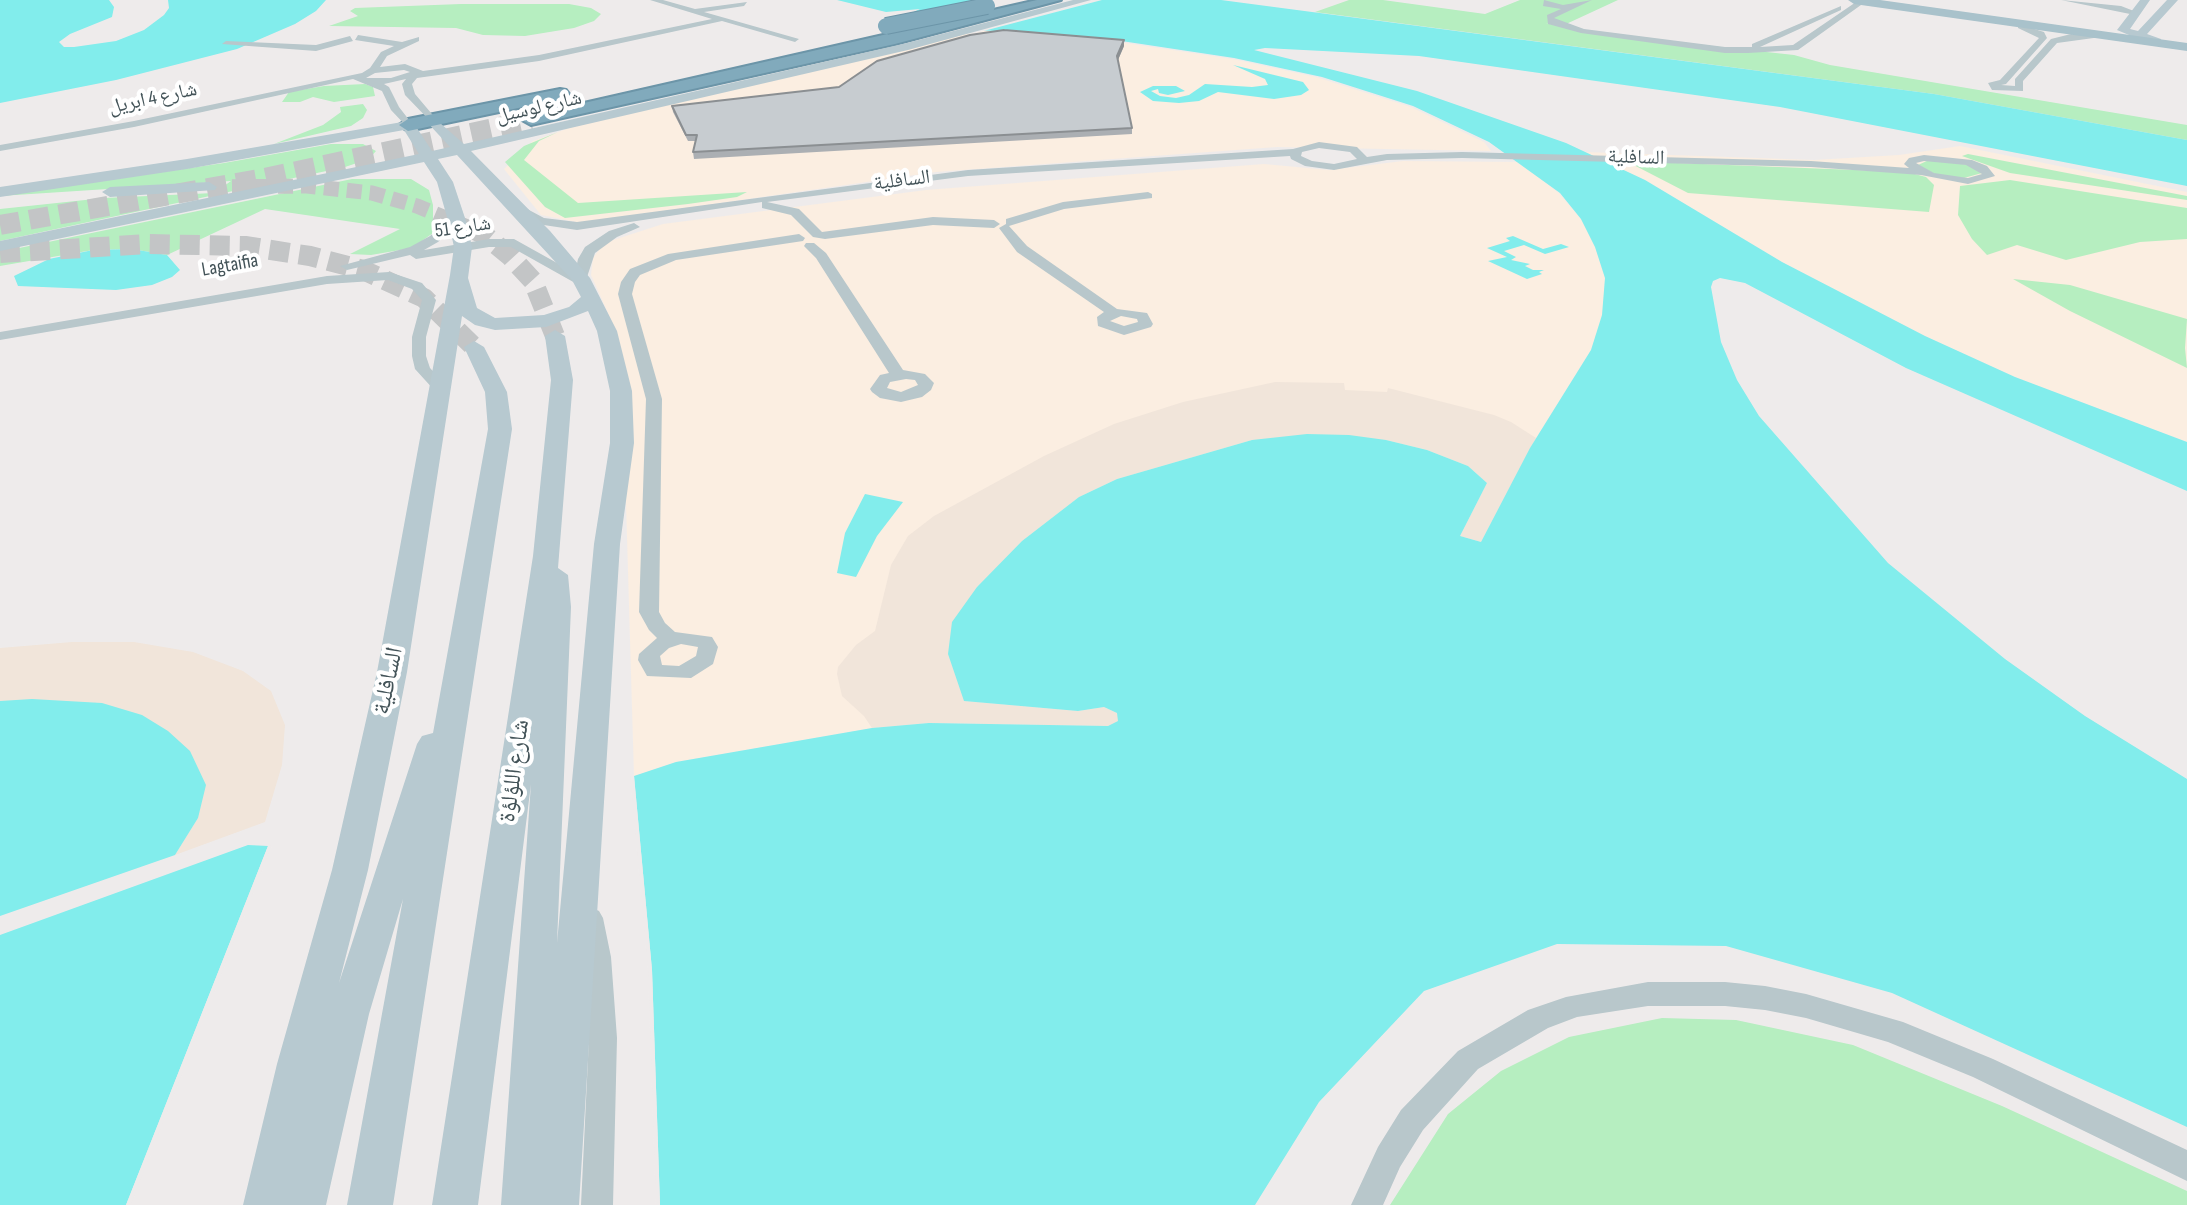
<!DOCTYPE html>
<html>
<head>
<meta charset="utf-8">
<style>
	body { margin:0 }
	canvas { display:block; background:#eeebeb }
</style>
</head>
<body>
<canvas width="2187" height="1205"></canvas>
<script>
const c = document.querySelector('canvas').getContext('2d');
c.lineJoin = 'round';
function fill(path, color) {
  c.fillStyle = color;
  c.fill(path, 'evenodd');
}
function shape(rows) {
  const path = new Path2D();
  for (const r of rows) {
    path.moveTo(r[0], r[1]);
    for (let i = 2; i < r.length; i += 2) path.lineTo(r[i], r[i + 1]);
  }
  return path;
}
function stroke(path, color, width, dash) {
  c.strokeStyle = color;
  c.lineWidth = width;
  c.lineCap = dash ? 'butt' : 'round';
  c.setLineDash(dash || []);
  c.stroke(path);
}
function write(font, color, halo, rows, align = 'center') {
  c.font = font + ' "Sofia Sans Condensed","Noto Naskh Arabic",sans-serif';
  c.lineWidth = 8;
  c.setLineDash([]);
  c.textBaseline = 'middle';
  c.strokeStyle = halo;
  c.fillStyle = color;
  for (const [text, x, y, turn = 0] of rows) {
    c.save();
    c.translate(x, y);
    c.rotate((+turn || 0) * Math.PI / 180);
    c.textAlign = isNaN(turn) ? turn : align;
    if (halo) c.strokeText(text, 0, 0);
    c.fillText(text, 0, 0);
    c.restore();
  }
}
const commercial = shape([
	[972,30,1085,37,1233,59,1316,77,1411,107,1484,142,1491,151,1277,147,936,172,581,223,541,215,504,169,533,141,572,127],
	[1960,146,2187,192,2187,442,2015,377,1925,336,1782,262,1645,180,1585,152,1814,160,1899,155],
	[1403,161,1518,162,1559,193,1581,219,1595,247,1605,278,1603,315,1591,350,1530,448,872,728,676,762,634,776,625,469,611,320,591,275,593,258,604,243,663,224,926,190,1264,164,1329,170]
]);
const green = shape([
	[1349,0,1383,0,1485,14,1520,0,1618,0,1564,25,1546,23,1584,32,1794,55,1830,65,2187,125,2187,140,1934,94,1315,12],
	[461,4,569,4,591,8,601,14,594,21,574,28,525,36,483,35,456,28,329,26,358,16,350,11,355,8],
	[365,84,373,87,375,96,334,102,313,97,300,102,282,102,289,92,324,86],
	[363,104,367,110,363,118,351,126,274,144,323,125,341,112,340,107],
	[558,132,539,141,524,160,578,203,747,192,737,197,688,204,565,218,545,207,505,162,524,146],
	[331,144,363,144,376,151,369,159,345,167,0,241,0,209,104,198,214,193,231,181,0,196,224,163],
	[1968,154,2187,196,2187,200,2010,173,1962,156],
	[1929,160,1970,165,1982,173,1964,178,1937,175,1918,165],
	[1626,161,1907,172,1926,177,1934,185,1929,212,1688,193],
	[352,179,411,179,429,190,433,205,433,233,412,248,371,255,350,254,400,229,265,209,167,255,132,249,93,250,0,266,0,252],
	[2010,180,2187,208,2187,239,2140,242,2066,260,2017,245,1987,255,1972,239,1958,215,1960,186],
	[2013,279,2070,285,2187,319,2185,348,2187,368,2070,311],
	[1662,1018,1736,1020,1853,1045,2002,1106,2187,1191,2187,1205,1390,1205,1448,1114,1501,1071,1569,1037]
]);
const sand = shape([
	[1275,382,1344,383,1345,390,1387,392,1388,388,1494,415,1511,422,1536,438,1481,542,1460,536,1487,483,1468,466,1427,450,1386,440,1252,440,1117,479,1079,497,1022,541,977,587,965,701,1078,711,1104,707,1117,713,1119,721,1108,726,929,723,872,728,864,716,842,696,837,674,838,667,856,645,875,631,891,565,908,536,934,516,1044,456,1114,424,1183,402],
	[72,642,134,642,193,652,243,671,271,691,285,725,282,765,265,822,175,855,198,818,102,703,0,701,0,648]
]);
const water = shape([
	[0,0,109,0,114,7,112,17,70,34,59,42,64,47,74,47,116,41,144,30,164,15,169,8,168,0,326,0,316,11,295,24,237,49,116,80,0,103],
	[837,0,1221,0,1934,94,2187,140,2187,186,1780,107,1419,56,1265,48,1254,50,1417,91,1566,143,1645,180,1782,262,1925,336,2015,377,2187,442,2187,491,1906,368,1745,283,1720,278,1713,281,1711,287,1721,342,1737,380,1759,416,1888,563,2005,659,2085,716,2187,779,2187,1127,1892,993,1726,946,1557,944,1424,991,1319,1102,1255,1205,660,1205,652,970,634,776,676,762,872,728,929,723,1108,726,1118,721,1117,713,1104,707,1078,711,964,701,948,654,952,622,977,587,1022,541,1079,497,1117,479,1252,440,1307,434,1349,435,1386,440,1427,450,1468,466,1487,483,1460,536,1481,542,1530,448,1591,350,1602,315,1605,278,1595,247,1581,219,1560,193,1489,142,1413,106,1322,77,1234,58,1095,37,962,29,903,17,920,9,886,12],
	[1233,65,1303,82,1309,90,1301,95,1274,99,1218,92,1199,101,1179,103,1153,101,1140,92,1153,86,1176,86,1185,91,1168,95,1159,93,1158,89,1151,91,1160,96,1176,98,1189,95,1205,84,1252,87,1268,85,1265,79],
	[1513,236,1543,249,1561,244,1569,247,1545,254,1524,245,1504,251,1516,257,1511,260,1530,264,1525,266,1533,270,1544,270,1539,272,1542,274,1527,279,1488,261,1507,257,1487,248,1510,241,1506,238],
	[132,249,167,255,180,270,172,277,152,285,116,290,18,286,14,276,49,259,93,250],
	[865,494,903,502,877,536,856,577,837,573,845,533],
	[32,699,102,703,142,715,168,731,190,751,206,785,198,818,175,855,0,916,0,701],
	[248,845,268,846,126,1205,0,1205,0,935]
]);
const pier = shape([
	[975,0,1102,0,972,34,912,26,900,18],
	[630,776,634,776,652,970,660,1205,656,1205,648,970],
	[272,845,131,1205,126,1205,268,846]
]);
const secondaryTunnelFar1 = shape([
	[209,187,307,186,372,193,417,206,477,231]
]);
const secondaryTunnel = shape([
	[472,229,483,234,510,256,533,281,555,336],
	[0,253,149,244,245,246,310,256,363,270,424,298,474,347]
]);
const highwayTunnel = shape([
	[0,225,265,178,531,120]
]);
const street = shape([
	[650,0,663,0,695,9,747,2,744,6,704,12,799,39,795,42,722,21,539,61,417,78,412,84,415,94,437,120,432,123,405,95,402,84,406,79,384,84,389,87,399,107,413,125,408,128,391,110,382,91,353,79,134,127,0,151,0,145,134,121,362,73,370,68,381,52,394,46,355,40,358,35,402,42,419,37,419,41,387,56,380,67,405,64,423,71,539,55,712,19,650,0],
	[404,70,410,72,391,78,366,78,375,73,404,70],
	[1544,0,1563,5,1592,0,1554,18,1584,29,1725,47,1752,47,1752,44,1841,6,1841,10,1760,47,1793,45,1859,0,1868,0,1798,50,1748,53,1725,53,1581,33,1548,24,1547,15,1561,9,1543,6,1544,0],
	[2061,0,2121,6,2139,13,2135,15,2061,0],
	[2018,24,2044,32,2047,38,2006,84,2001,85,2015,86,2015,79,2051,39,2071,34,2101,37,2057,43,2023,81,2023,91,1992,90,1988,83,2000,80,2039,38,2018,28,2018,24],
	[350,36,353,41,316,51,222,44,226,41,316,45,350,36],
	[1319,142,1357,147,1367,157,1387,154,1462,152,1811,161,1909,168,1904,164,1909,158,1924,155,1972,160,1987,166,1995,176,1968,184,1921,175,1811,167,1462,158,1387,160,1334,170,1305,166,1291,159,1290,156,968,176,767,202,799,209,822,232,933,217,994,220,1000,224,994,228,933,225,825,239,813,237,791,215,762,208,762,202,577,230,537,224,510,207,516,203,544,218,577,222,968,170,1293,149,1319,142],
	[1319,148,1350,152,1357,159,1334,164,1312,161,1301,156,1302,152,1319,148],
	[1924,161,1966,165,1982,174,1968,178,1934,173,1916,163,1924,161],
	[1148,192,1152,194,1152,198,1064,209,1009,226,1027,246,1117,309,1147,313,1153,324,1151,327,1124,335,1098,326,1097,317,1104,312,1017,252,999,228,1006,224,1006,219,1063,202,1148,192],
	[1121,316,1137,319,1138,322,1124,326,1110,321,1121,316],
	[456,214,460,215,460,221,438,242,424,250,489,239,514,239,575,273,578,259,585,247,609,231,634,223,640,227,617,237,595,253,586,280,591,284,584,288,511,247,489,247,416,259,410,255,347,270,340,266,410,247,430,236,456,214],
	[799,234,805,238,803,241,676,260,640,275,635,282,632,294,662,399,659,612,665,623,675,632,712,637,718,647,713,664,691,678,647,676,638,660,639,654,657,638,649,630,639,612,646,399,618,294,621,282,630,269,668,254,799,234],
	[681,644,698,647,696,656,679,666,662,665,660,656,669,648,681,644],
	[806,243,814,243,826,253,903,370,925,374,934,383,931,390,922,397,901,402,880,398,872,392,870,389,880,375,889,373,816,258,804,246,806,243],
	[906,379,915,380,918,385,901,392,887,388,890,382,906,379],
	[389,272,422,283,436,300,426,337,426,356,430,368,449,388,447,391,435,391,415,369,412,356,412,337,422,300,412,289,388,280,327,284,0,340,0,332,327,276,389,272],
	[590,907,599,911,603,918,611,957,617,1038,613,1205,581,1205,589,1038,583,957,577,918,581,911,590,907],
	[1648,982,1725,982,1765,986,1806,994,1903,1022,1993,1059,2187,1150,2187,1181,1973,1077,1888,1042,1806,1018,1765,1010,1725,1006,1648,1006,1577,1017,1548,1028,1478,1069,1423,1130,1400,1167,1383,1205,1351,1205,1378,1147,1401,1110,1458,1051,1528,1010,1566,997,1648,982]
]);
const secondary = shape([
	[1073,0,1091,0,908,50,471,151,550,231,590,278,617,331,632,391,634,443,620,544,579,1205,501,1205,531,784,478,1205,432,1205,533,556,551,380,545,336,555,330,565,336,573,380,558,568,568,575,571,607,557,943,594,544,610,443,610,391,597,331,588,311,546,327,495,330,475,325,462,316,407,672,368,870,339,983,417,744,422,736,433,733,488,429,485,392,464,347,474,341,484,347,507,392,512,429,393,1205,347,1205,403,899,369,1014,326,1205,243,1205,277,1064,332,870,377,672,450,275,454,247,449,224,437,182,424,162,0,251,0,241,419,154,404,130,187,169,0,197,0,187,187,159,408,121,413,122,432,151,450,147,425,120,432,116,464,144,907,43,1073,0],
	[457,155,572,280,581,297,569,307,544,315,495,318,477,308,468,278,472,247,467,224,453,182,438,159,457,155],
	[2140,0,2150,0,2130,29,2138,31,2167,0,2178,0,2147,34,2161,39,2161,45,2153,45,2117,30,2140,0],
	[209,182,217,187,215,190,110,197,102,192,110,187,209,182]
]);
const primary = shape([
	[1848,0,1880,0,2187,43,2187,51,1854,4,1848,0]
]);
const highway = shape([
	[1037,0,1061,0,895,44,531,125,522,120,531,115,1037,0],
	[560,89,566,90,569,94,566,98,408,131,399,125,408,119,560,89]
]);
const highwayBridge = shape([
	[886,26,987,6]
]);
const wall = shape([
	[1124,46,1118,60,1132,128,1132,134,694,159,693,152,696,141,688,141,673,112,672,106,839,87]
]);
const shadedWall = shape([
	[1124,40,1124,46,1117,62,1117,56]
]);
const building = shape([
	[1004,30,1124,40,1117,56,1132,128,693,152,697,135,686,135,672,106,839,87,877,61,970,35,1004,30]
]);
const farStreetnames = [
	["شارع 4 ابريل",153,99,-12],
	["شارع لوسيل",539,108,-13],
	["السافلية",1636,158,2],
	["السافلية",902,181,-7],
	["شارع 51",463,228,-8],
	["Lagtaifia",230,266,-10]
];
const streetNames = [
	["السافلية",389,681,-78],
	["شارع اللؤلؤة",515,771,-82]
];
fill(commercial, '#fbeee1');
fill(green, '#b6eec0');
fill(sand, '#f1e5da');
fill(water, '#82edec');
fill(pier, '#eeebeb');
stroke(secondaryTunnelFar1, '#c3c5c6', 15, [15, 8]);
stroke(secondaryTunnel, '#c3c5c6', 20, [20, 10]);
stroke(highwayTunnel, '#c3c5c6', 20, [20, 10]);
stroke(highway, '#6c95a8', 4);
fill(street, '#b8c7cb');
fill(secondary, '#b7c9d0');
fill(primary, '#a9c2cb');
fill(highway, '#81aabc');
stroke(highwayBridge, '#6c95a8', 18, []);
stroke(highwayBridge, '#81aabc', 16);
fill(wall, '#abafb3');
fill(shadedWall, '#8b8f92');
fill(building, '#c7ccd0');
stroke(building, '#8b8f92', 2);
write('20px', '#435358', '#fff', farStreetnames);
write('24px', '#435358', '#fff', streetNames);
</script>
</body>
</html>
